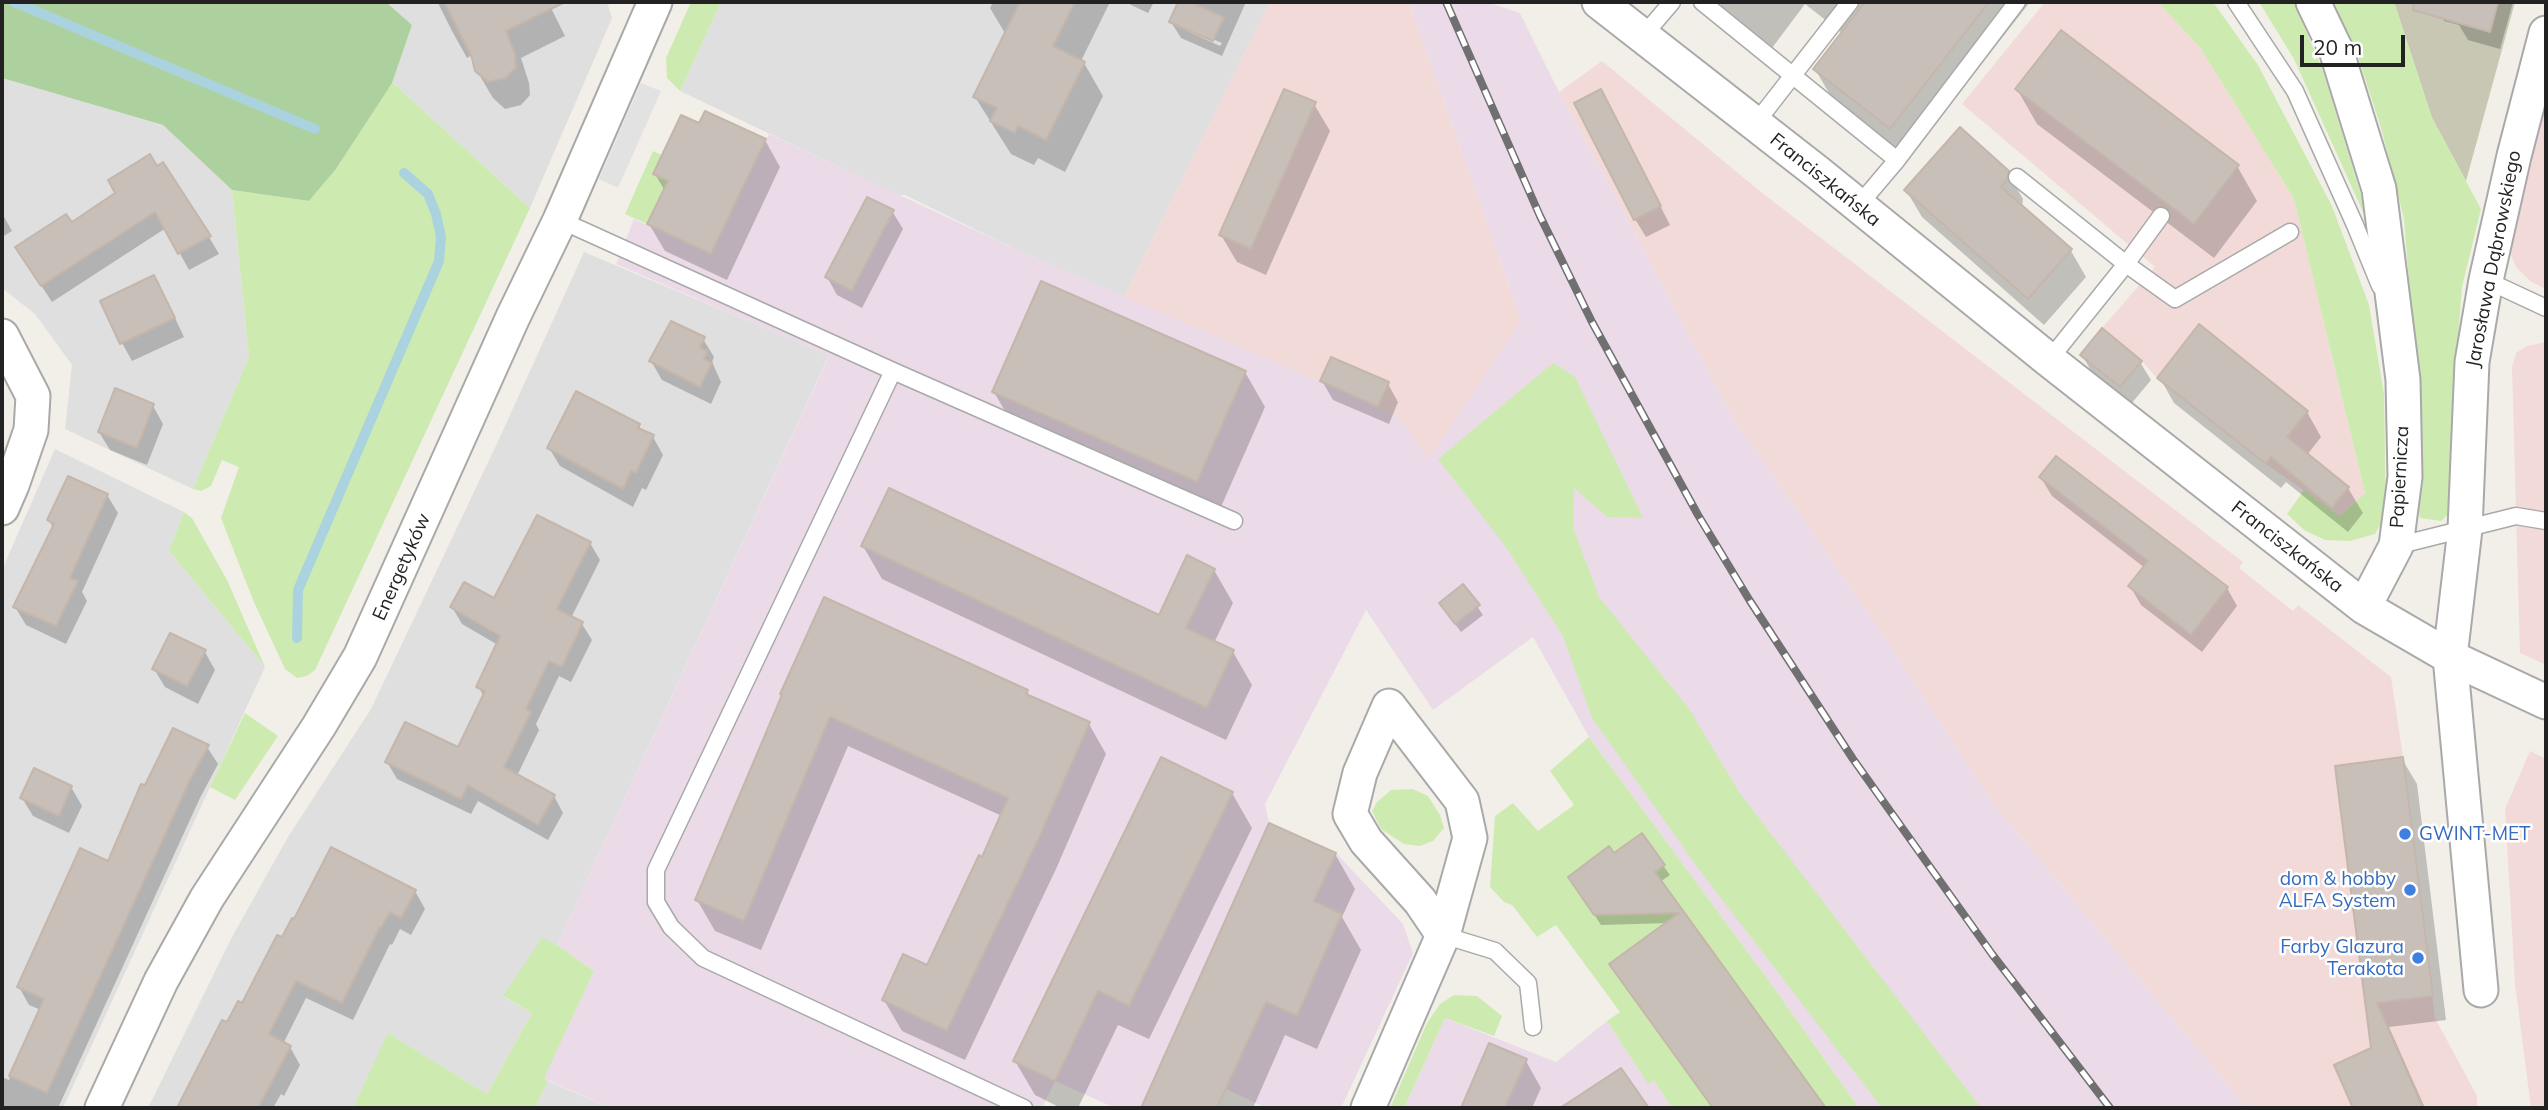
<!DOCTYPE html>
<html>
<head>
<meta charset="utf-8">
<style>
	body { margin:0 }
	#map { position:relative; width:2548px; height:1110px; overflow:hidden; background:#f2efe9; font-family:Mulish,sans-serif }
	canvas { display:block }
	.frame { position:absolute; inset:0; border:4px solid #222; pointer-events:none }
	.scale { position:absolute; left:2300px; top:35px; width:105px; height:32px; box-sizing:border-box; border:4px solid #222; border-top:0; padding-left:9px; font-size:21px; line-height:24px; white-space:nowrap; color:#222; -webkit-text-stroke:5px #fff; paint-order:stroke }
</style>
</head>
<body>
<div id="map">
<canvas width="2548" height="1110"></canvas>
<div class="frame"></div>
<div class="scale">20 m</div>
</div>
<script>
const c = document.querySelector('canvas').getContext('2d');
c.lineJoin = 'round';
function fill(path, color) {
  c.fillStyle = color;
  c.fill(path, 'evenodd');
}
function shape(rows) {
  const path = new Path2D();
  for (const r of rows) {
    path.moveTo(r[0], r[1]);
    for (let i = 2; i < r.length; i += 2) path.lineTo(r[i], r[i + 1]);
  }
  return path;
}
function stroke(path, color, width, dash) {
  c.strokeStyle = color;
  c.lineWidth = width;
  c.lineCap = dash ? 'butt' : 'round';
  c.setLineDash(dash || []);
  c.stroke(path);
}
function write(font, color, halo, rows, align = 'center') {
  c.font = font + ' Mulish,sans-serif';
  c.lineWidth = 5;
  c.setLineDash([]);
  c.textBaseline = 'middle';
  c.strokeStyle = halo;
  c.fillStyle = color;
  for (const [text, x, y, turn = 0] of rows) {
    c.save();
    c.translate(x, y);
    c.rotate((+turn || 0) * Math.PI / 180);
    c.textAlign = isNaN(turn) ? turn : align;
    if (halo) c.strokeText(text, 0, 0);
    c.fillText(text, 0, 0);
    c.restore();
  }
}
const residential = shape([
	[386,2,607,2,612,18,530,208,392,82,412,25],
	[721,2,1270,2,1124,297,1013,248,905,195,898,195,680,91],
	[2,78,163,125,232,190,249,357,193,489,65,429,72,365,35,314,2,288],
	[584,252,829,355,557,945,542,939,504,997,532,1013,487,1094,389,1034,353,1108,148,1108,232,937,288,837,371,709,500,437],
	[55,449,184,512,169,551,265,667,63,1108,2,1108,2,570],
	[548,1081,610,1108,535,1108]
]);
const commercial = shape([
	[1270,2,1409,2,1521,320,1428,461,1415,443,1378,407,1124,297],
	[2045,2,2158,2,2201,49,2294,199,2365,493,2340,516,2266,464,2157,378,2142,361,2102,328,2155,267,1962,104],
	[1602,61,1761,192,2243,562,2239,568,2293,611,2298,605,2391,677,2403,757,2435,1018,2477,1096,2477,1108,2247,1108,1991,801,1881,631,1735,421,1559,92],
	[2546,76,2546,289,2530,281,2516,267,2508,248],
	[2546,342,2546,665,2520,653,2512,367,2516,353,2527,346],
	[2530,751,2546,759,2546,1108,2531,1108,2515,984,2505,809]
]);
const industrial = shape([
	[1409,2,1487,2,1520,13,1559,92,1735,421,1881,631,1991,801,2247,1108,1859,1108,1769,981,1589,737,1533,637,1433,710,1366,610,1265,804,1269,823,1336,853,1403,924,1413,953,1341,1108,1266,1108,1226,1089,1217,1108,1115,1108,1055,1081,1042,1108,610,1108,543,1078,594,971,557,945,829,356,616,264,634,219,711,254,769,134,1013,248,1378,407,1402,420,1428,460,1521,320],
	[1445,1018,1556,1062,1607,1021,1648,1084,1654,1081,1672,1108,1404,1108]
]);
const construction = shape([
	[2394,2,2515,2,2466,181,2432,118]
]);
const grass = shape([
	[691,2,721,2,680,91,667,78,666,58],
	[2158,2,2213,2,2258,65,2332,206,2369,305,2384,394,2386,515,2375,534,2350,541,2325,540,2304,530,2287,514,2304,490,2340,516,2365,493,2294,199,2201,49],
	[2259,2,2294,2,2324,74,2373,234,2294,59],
	[2333,2,2394,2,2432,118,2481,209,2462,287,2452,415,2451,512,2441,521,2420,518,2418,501,2421,437,2404,219,2382,131,2359,60],
	[392,82,530,208,315,670,307,676,297,678,285,669,253,600,221,518,239,467,222,460,211,486,201,491,193,489,249,357,232,190,309,201,336,169],
	[653,151,662,155,654,174,668,181,647,224,625,214],
	[1553,363,1575,377,1643,518,1607,517,1574,488,1573,527,1599,597,1690,710,1739,792,1981,1108,1882,1108,1698,868,1592,718,1563,636,1506,547,1438,459],
	[184,512,192,518,227,580,265,667,169,551],
	[245,713,278,736,235,800,210,787],
	[1589,737,1769,981,1859,1108,1672,1108,1654,1081,1648,1084,1607,1021,1620,1012,1556,925,1537,937,1512,905,1504,902,1490,887,1495,816,1513,803,1538,831,1574,805,1550,771],
	[1413,789,1428,796,1440,815,1444,828,1433,841,1420,846,1404,844,1381,829,1372,811,1377,802,1391,790],
	[542,938,557,945,594,971,544,1078,548,1081,535,1108,353,1108,388,1033,487,1094,532,1013,503,996],
	[1454,995,1477,996,1502,1016,1494,1036,1445,1018,1404,1108,1390,1108,1427,1023,1440,1004]
]);
const forest = shape([
	[2,2,386,2,412,25,392,83,336,169,309,201,232,190,163,125,2,78]
]);
const parking = shape([
	[641,83,661,91,618,188,599,179]
]);
const shadow = shape([
	[441,2,548,2,565,36,521,58,529,83,530,95,521,105,505,109,493,98,477,71,472,55,467,58,452,31,438,3],
	[993,2,1110,2,1081,61,1084,63,1103,96,1065,172,1038,158,1034,165,1011,154,975,97,1006,35,990,8],
	[1125,2,1154,2,1148,13],
	[1180,2,1246,2,1222,56,1181,38,1171,22],
	[1183,26,1222,43,1220,46,1183,29],
	[1719,2,2030,2,1908,158,1833,100,1815,69,1842,33,1805,4,1772,48,1725,12],
	[2434,2,2513,2,2500,49,2468,40,2459,25,2444,21],
	[2017,89,2237,166,2257,201,2214,258,2037,124],
	[1314,104,1330,131,1266,275,1237,262,1221,235],
	[1611,109,1670,225,1646,237,1635,219],
	[700,125,765,140,780,167,727,280,665,251,649,224,665,191,655,174],
	[2007,172,2023,199,2022,208,2071,251,2086,277,2044,325,1922,217,1906,190],
	[117,193,209,237,219,254,189,270,166,228,52,302,27,264,71,225],
	[892,211,903,229,862,308,837,295,827,277],
	[2,213,12,231,2,237],
	[164,295,184,337,132,361,122,343],
	[703,339,714,357,712,362,721,382,711,404,662,380,651,361],
	[2082,355,2140,362,2151,380,2131,404,2093,374],
	[1245,372,1265,407,1217,516,1014,427,994,392],
	[2160,378,2307,412,2321,437,2307,455,2348,488,2363,513,2348,532,2286,482,2281,488,2174,403],
	[1322,381,1388,384,1398,402,1389,424,1333,400],
	[153,406,163,424,147,465,110,450,99,432],
	[639,426,642,431,653,437,663,455,646,490,642,488,633,507,560,466,549,448],
	[2041,478,2227,588,2237,606,2202,652,2141,605,2130,586,2145,568,2052,496],
	[107,495,118,513,82,592,87,601,66,644,26,625,15,607,53,528,49,520],
	[590,543,600,560,571,618,582,624,592,640,571,682,559,676,536,724,539,730,517,776,554,796,563,813,548,840,478,801,471,814,397,779,387,762,458,749,484,697,478,686,498,645,462,624,452,607,494,601],
	[863,546,1159,617,1214,570,1233,603,1214,643,1233,652,1252,685,1226,740,882,579],
	[1463,586,1483,615,1461,632,1446,612],
	[205,652,215,670,198,704,165,687,154,669],
	[1027,691,1031,699,1089,724,1106,754,1056,869,965,1060,902,1031,884,1000,928,967,1002,816,848,746,761,950,715,931,697,900,783,696],
	[207,747,218,764,200,798,58,1108,2,1108,2,1077,9,1080,41,1010,29,1005,19,987,109,863,146,788],
	[2402,759,2417,784,2446,1020,2389,1027,2425,1108,2355,1108,2336,1066,2372,1050,2337,767],
	[71,787,82,806,69,833,33,816,22,798],
	[1232,793,1252,828,1149,1039,1118,1025,1078,1108,1061,1108,1035,1095,1015,1061],
	[1270,826,1335,854,1355,889,1342,917,1361,950,1317,1049,1285,1035,1253,1108,1143,1108],
	[1641,835,1670,875,1660,882,1824,1108,1713,1108,1617,975,1669,923,1601,925,1576,887],
	[415,891,425,909,411,935,400,929,392,945,390,944,353,1020,306,998,283,1044,290,1047,300,1065,284,1096,281,1094,273,1108,179,1108,223,1022,228,1025,243,1006,282,940],
	[1490,1045,1526,1061,1541,1088,1532,1108,1463,1108]
]);
const stream = shape([
	[14,2,315,129],
	[297,638,298,590,439,261,441,237,436,214,428,194,404,173]
]);
const building = shape([
	[444,2,565,2,506,31,515,54,516,68,505,78,488,82,475,71,472,58,444,2],
	[1020,2,1075,2,1053,46,1085,62,1046,140,1018,126,1015,133,990,121,997,108,973,97,1020,2],
	[1178,2,1190,2,1224,17,1213,41,1169,22,1178,2],
	[1865,2,1989,2,1890,129,1813,69,1865,2],
	[2414,2,2498,2,2490,32,2413,10,2414,2],
	[2061,30,2239,165,2194,224,2015,89,2061,30],
	[1284,89,1316,102,1251,249,1219,235,1284,89],
	[1601,89,1661,206,1634,220,1574,103,1601,89],
	[705,111,766,139,711,254,647,224,668,181,653,174,681,115,699,123,705,111],
	[1960,127,2009,171,2007,180,2001,187,2072,249,2028,299,1904,190,1960,127],
	[150,154,157,166,163,162,211,236,178,254,155,212,41,286,15,247,66,214,72,222,115,193,108,180,150,154],
	[867,197,894,210,852,291,825,277,867,197],
	[154,275,175,318,120,344,100,301,154,275],
	[1041,281,1246,371,1197,482,992,392,1041,281],
	[671,321,705,337,700,348,708,351,704,359,712,363,700,387,649,361,671,321],
	[2199,324,2308,411,2287,437,2349,487,2332,508,2271,457,2266,464,2157,378,2199,324],
	[2102,328,2142,361,2120,387,2080,355,2102,328],
	[1331,357,1389,382,1378,407,1320,381,1331,357],
	[115,388,154,404,137,448,98,432,115,388],
	[576,391,640,424,638,428,654,435,636,473,631,471,623,489,547,448,576,391],
	[2056,456,2228,587,2191,635,2128,586,2148,561,2039,477,2056,456],
	[68,476,108,494,70,578,78,581,56,626,13,607,54,524,47,520,68,476],
	[889,488,1159,615,1187,555,1215,569,1186,628,1234,650,1207,708,861,546,889,488],
	[537,515,591,542,557,609,583,622,562,667,549,661,526,709,531,712,504,767,555,795,538,825,468,785,461,799,385,762,405,722,458,747,485,691,476,687,500,636,450,607,464,582,494,598,537,515],
	[1463,584,1480,605,1455,624,1439,603,1463,584],
	[824,597,1028,690,1026,694,1090,722,1039,838,947,1031,882,1000,903,954,927,965,979,855,982,857,1008,798,830,717,744,921,695,900,782,695,780,694,824,597],
	[170,633,206,650,187,686,152,669,170,633],
	[173,728,209,745,190,780,47,1093,9,1076,44,999,17,987,80,848,108,861,141,784,145,785,173,728],
	[1161,757,1233,792,1129,1006,1098,991,1055,1081,1013,1061,1161,757],
	[2403,757,2433,996,2377,1003,2423,1108,2353,1108,2334,1065,2371,1048,2335,766,2403,757],
	[34,768,72,786,59,816,20,798,34,768],
	[1269,823,1336,853,1314,901,1342,914,1297,1016,1266,1002,1217,1108,1141,1108,1269,823],
	[1642,833,1665,865,1655,872,1826,1108,1713,1108,1609,964,1679,913,1594,915,1568,877,1609,846,1614,853,1642,833],
	[331,847,416,890,401,918,390,912,381,928,380,927,342,1003,296,981,269,1034,291,1046,258,1108,177,1108,222,1020,227,1022,238,1001,242,1003,277,935,282,937,292,918,294,919,331,847],
	[1489,1043,1527,1059,1505,1108,1461,1108,1489,1043],
	[1621,1068,1649,1108,1560,1108,1621,1068]
]);
const lane = shape([
	[1702,2,1897,160,2017,2],
	[2236,2,2295,91,2355,225,2380,286],
	[1643,36,1672,2],
	[1755,124,1850,2],
	[2017,177,2126,264,2161,216],
	[1858,206,1897,160],
	[560,220,893,371,1234,521],
	[2486,280,2546,308],
	[2049,360,2126,264,2175,299,2290,232],
	[893,371,656,870,656,902,671,927,703,958,1024,1108],
	[2396,546,2516,516,2546,521],
	[1443,935,1495,951,1528,983,1533,1027]
]);
const street = shape([
	[1599,2,1817,172,2049,360,2364,607,2450,657,2546,702],
	[2313,2,2336,50,2379,189,2403,380,2405,477,2396,546,2364,607],
	[2,336,33,396,31,430,12,485,2,508],
	[2481,990,2450,657,2465,529,2472,362,2486,280,2514,156,2546,33],
	[102,1108,161,981,207,898,319,726,360,657,513,317,560,220,655,2],
	[1368,1108,1443,935,1470,838,1462,801,1389,706,1360,773,1350,814,1366,841,1420,901,1443,935]
]);
const rail = shape([
	[1446,2,1540,216,1592,322,1698,515,1750,601,1853,759,1992,954,2110,1108]
]);
const markers = [
	[2405,834,7,"#3f7fe0"],
	[2410,890,7,"#3f7fe0"],
	[2418,958,7,"#3f7fe0"]
];
const streetNames = [
	["Franciszkańska",1825,180,39],
	["Jarosława Dąbrowskiego",2494,259,-79],
	["Papiernicza",2400,477,-87],
	["Franciszkańska",2287,547,38],
	["Energetyków",402,567,-66]
];
const shopNames = [
	["GWINT-MET",2419,834,"left"],
	["dom & hobby",2396,879],
	["ALFA System",2396,901],
	["Farby Glazura",2404,947],
	["Terakota",2404,969]
];
fill(residential, '#e0dfdf');
fill(commercial, '#f2dad9');
fill(industrial, '#ebdbe8');
fill(construction, '#c7c7b4');
fill(grass, '#cdebb0');
fill(forest, '#add19e');
fill(parking, '#e2e2e2');
fill(shadow, '#0003');
stroke(stream, '#aad3df', 10);
fill(building, '#c7bfb8');
stroke(building, '#c4b6ab', 2);
stroke(lane, '#a9a9a9', 19);
stroke(street, '#a9a9a9', 37);
stroke(lane, '#fff', 16);
stroke(street, '#fff', 33);
stroke(rail, '#707070', 8);
stroke(rail, '#fff', 5, [16]);
for (const [x, y, r, color] of markers) {
  const dot = new Path2D();
  dot.arc(x, y, r, 0, 2 * Math.PI);
  c.fillStyle = color;
  c.fill(dot);
  stroke(dot, '#fff', 2.5);
}
write('19px', '#222', '#fff', streetNames);
write('19px', '#366cbe', '#fff', shopNames, 'right');
</script>
</body>
</html>
